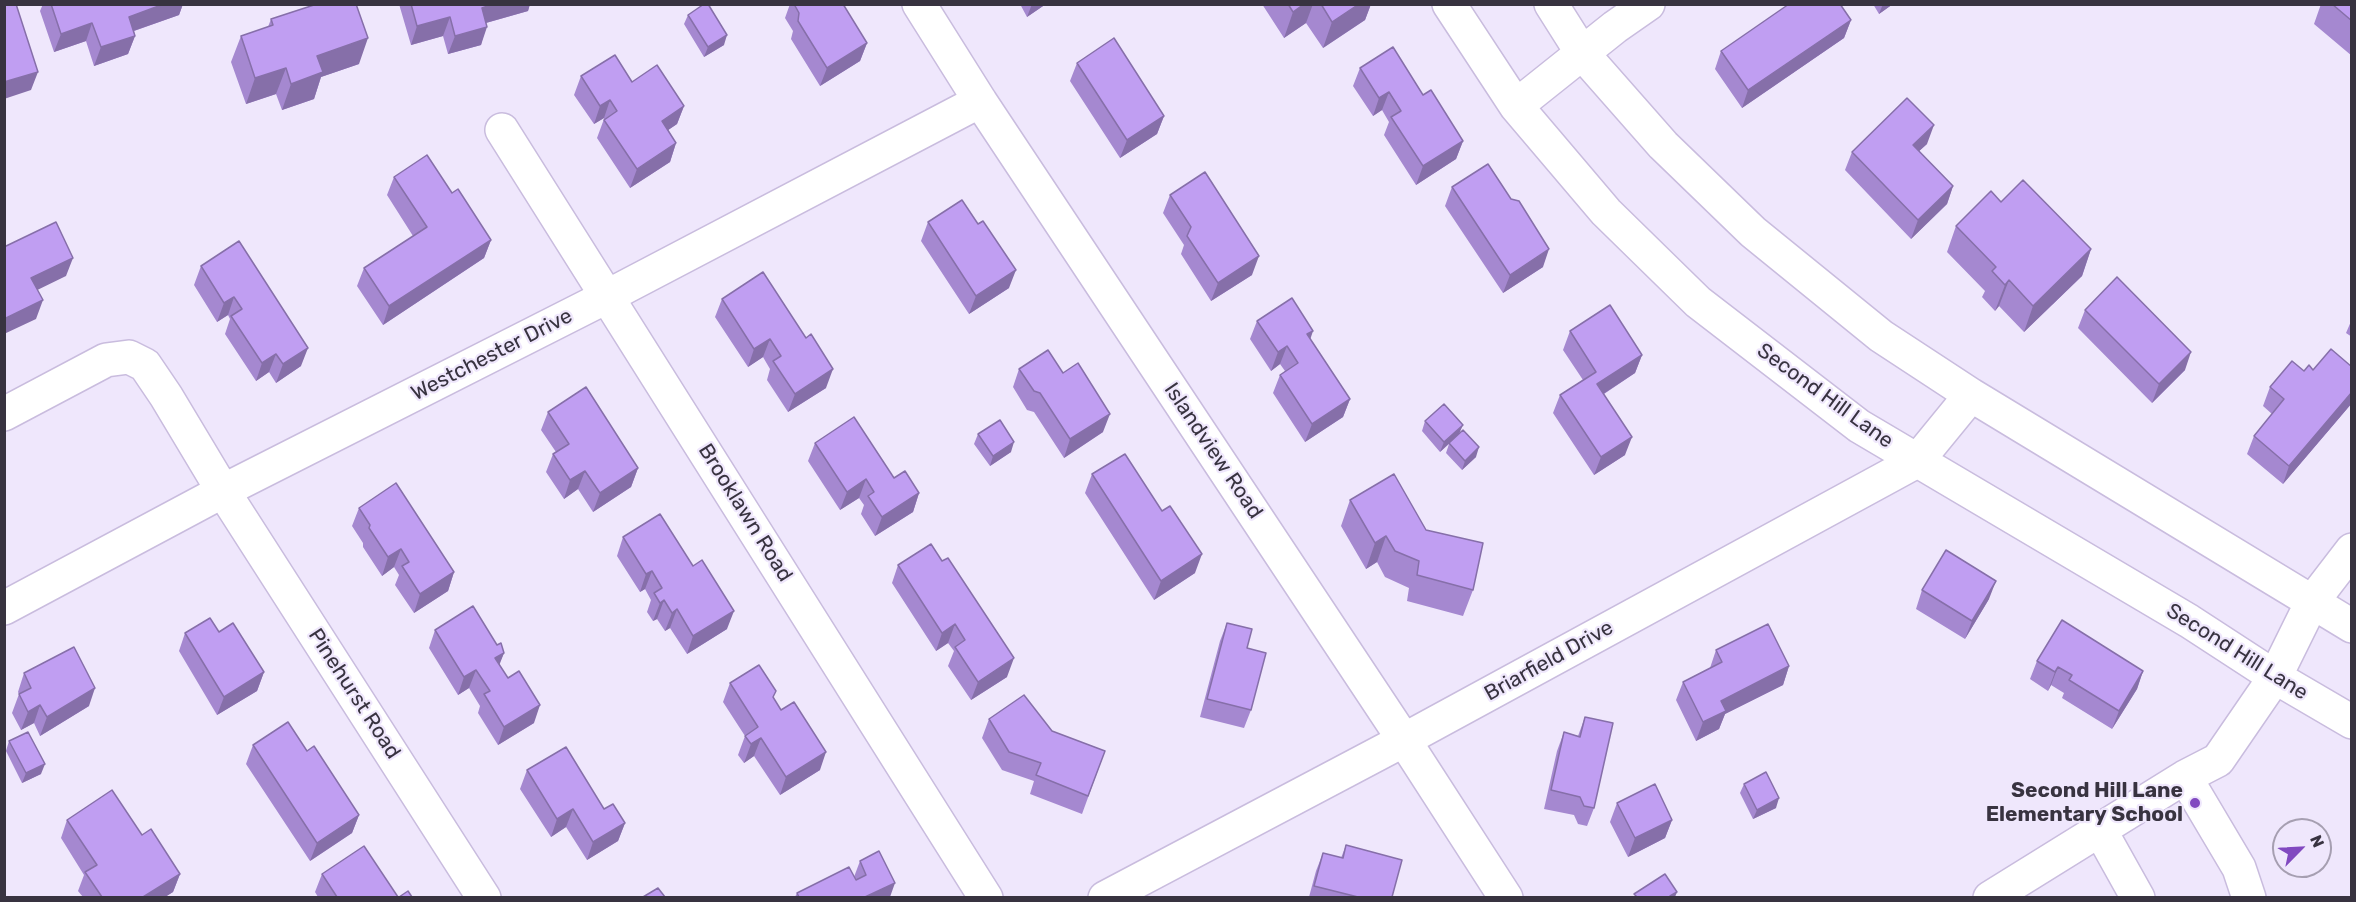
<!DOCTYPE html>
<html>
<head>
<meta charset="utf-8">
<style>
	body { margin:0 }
	#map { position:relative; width:2356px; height:902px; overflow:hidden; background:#efe7fc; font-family:Rubik,sans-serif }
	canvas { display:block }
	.frame { position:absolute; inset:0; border:6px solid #383340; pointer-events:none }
	.north { position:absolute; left:2272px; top:818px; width:60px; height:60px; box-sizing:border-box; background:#efe7fc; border:2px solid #a69fb1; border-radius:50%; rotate:66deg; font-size:16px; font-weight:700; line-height:24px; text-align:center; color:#383340 }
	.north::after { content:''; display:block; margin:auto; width:21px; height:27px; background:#8149c0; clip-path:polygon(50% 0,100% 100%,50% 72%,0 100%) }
</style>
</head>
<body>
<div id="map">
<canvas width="2356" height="902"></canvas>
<div class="frame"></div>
<div class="north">N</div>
</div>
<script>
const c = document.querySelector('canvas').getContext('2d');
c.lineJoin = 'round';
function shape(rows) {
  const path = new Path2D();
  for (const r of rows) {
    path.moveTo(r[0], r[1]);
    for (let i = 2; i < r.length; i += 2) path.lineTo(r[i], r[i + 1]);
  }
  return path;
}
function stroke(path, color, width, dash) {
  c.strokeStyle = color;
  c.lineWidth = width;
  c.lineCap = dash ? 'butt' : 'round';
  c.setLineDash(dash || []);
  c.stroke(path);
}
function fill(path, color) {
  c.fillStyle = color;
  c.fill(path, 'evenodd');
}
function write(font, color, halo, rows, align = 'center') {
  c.font = font + ' Rubik,sans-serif';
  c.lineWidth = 4.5;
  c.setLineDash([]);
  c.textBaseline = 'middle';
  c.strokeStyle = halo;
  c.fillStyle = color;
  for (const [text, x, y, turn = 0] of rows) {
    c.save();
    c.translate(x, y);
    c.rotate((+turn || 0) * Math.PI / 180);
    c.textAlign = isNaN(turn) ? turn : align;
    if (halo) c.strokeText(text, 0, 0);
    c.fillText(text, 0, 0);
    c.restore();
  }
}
const minor = shape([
	[919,4,980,101,1404,740,1506,898],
	[1449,4,1516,106,1606,212,1698,302,1859,426,2189,621,2275,677,2352,722],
	[1551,4,1582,53,1663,145,1753,232,1881,336,1971,395,2352,626],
	[1516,106,1615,27,1648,4],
	[502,130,986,898],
	[4,414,106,360,129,357,145,365,166,396,223,491,484,898],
	[4,608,223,491,608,296,980,101],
	[2185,777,2239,868,2249,898],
	[2100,830,2138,898],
	[1105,898,1404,740,1917,461,1971,395],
	[1990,898,2185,777,2218,760,2275,677,2312,602,2352,550]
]);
const wall = shape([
	[43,4,183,4,179,15,134,31,135,36,128,54,94,66,86,41,54,52,40,11],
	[399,4,530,4,528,11,486,23,481,45,448,54,443,36,411,45],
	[790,4,843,4,867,43,860,61,820,86,791,39,793,31,785,18],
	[1020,4,1046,4,1027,17],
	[1262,4,1371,4,1365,20,1323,48,1306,23,1284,38],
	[1873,4,1893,4,1879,14],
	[2321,4,2352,4,2352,56,2314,24],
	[688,15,724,45,704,57,684,24],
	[271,19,359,64,321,77,314,99,282,110,276,94,246,104,231,62,241,36,268,27],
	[1851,20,1844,38,1742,108,1715,69,1721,51],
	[1077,63,1164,116,1157,134,1120,158,1070,81],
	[1360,68,1423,95,1463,141,1456,159,1416,185,1384,135,1389,122,1382,110,1373,116,1353,86],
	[581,76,632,82,684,106,677,124,668,130,676,143,670,162,630,188,597,138,604,119,604,118,594,124,574,95],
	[1927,144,1919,151,1953,186,1947,204,1911,239,1845,170,1852,152],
	[394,177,452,193,491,240,484,258,383,325,357,286,364,268,413,236,387,195],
	[1452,187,1543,267,1503,293,1445,206],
	[1170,195,1252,275,1211,301,1181,254,1184,245,1163,213],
	[2001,202,2091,249,2082,276,2024,332,1999,306,1995,311,1982,297,1985,291,1947,252,1956,226],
	[928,222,1009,288,969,314,921,241],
	[239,241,301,366,276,383,269,372,256,381,225,334,230,319,228,315,217,322,194,285,201,266],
	[722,299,826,388,788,412,767,380,770,369,763,357,748,367,715,317],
	[2085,310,2185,370,2152,403,2078,328],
	[2352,319,2352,337,2346,333],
	[1257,321,1310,339,1350,399,1343,417,1305,442,1273,393,1280,375,1285,371,1280,364,1271,371,1250,339],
	[1570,331,1642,355,1635,373,1604,394,1625,455,1594,475,1553,413,1560,395,1583,380,1563,350],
	[2352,367,2352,403,2283,484,2247,454,2254,436,2272,414,2263,406,2270,387,2304,371],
	[1019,369,1063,373,1103,432,1064,458,1034,412,1027,410,1013,387],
	[548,412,638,468,631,487,593,512,578,489,564,499,546,472,553,454,556,452,541,430],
	[1425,421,1460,433,1476,457,1462,470,1446,453,1449,444,1440,452,1422,431],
	[978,434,1011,452,990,466,974,444],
	[815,443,894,478,919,493,913,512,875,536,861,514,864,505,859,498,840,510,808,461],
	[1092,474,1162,511,1195,573,1154,600,1085,493],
	[1350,500,1426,530,1473,590,1463,616,1407,601,1409,588,1385,577,1377,562,1366,569,1341,526],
	[359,508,454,572,448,591,414,613,395,585,399,575,394,567,382,576,363,547,363,543,352,526],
	[623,537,727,629,687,654,670,628,665,631,657,619,653,621,647,612,651,600,645,589,640,592,617,556],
	[942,561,1007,677,971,700,948,666,954,651,948,643,936,651,892,583,898,565],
	[1922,590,1989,599,1965,639,1916,609],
	[1227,623,1251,710,1244,728,1200,717,1220,641],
	[435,630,497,645,504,653,499,664,534,723,498,745,478,713,480,706,469,688,458,695,429,648],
	[219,632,264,672,257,691,217,715,179,651,185,633],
	[1716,650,1789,666,1783,685,1725,714,1719,729,1696,741,1676,700,1683,682,1710,668],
	[2037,661,2143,671,2137,689,2112,729,2062,698,2064,693,2051,685,2048,691,2030,679],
	[24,673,89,706,40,736,34,723,21,730,12,713,19,694,18,692],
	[730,683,773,698,820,770,780,795,754,756,744,763,738,755,745,736,723,702],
	[1585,717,1594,808,1587,826,1578,824,1574,815,1544,809,1557,751,1564,732,1578,736],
	[989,719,1052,731,1105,751,1082,814,1030,794,1034,781,1002,770,982,738],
	[9,741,41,774,22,783,6,751],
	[253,745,307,751,359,815,352,833,310,861,246,764],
	[527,770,604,809,625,823,618,841,587,860,566,827,551,837,520,789],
	[1744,784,1776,808,1753,819,1740,793],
	[1617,803,1672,820,1665,838,1628,857,1610,822],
	[67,820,142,835,180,874,173,892,165,897,83,897,78,891,84,875,61,838],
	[1346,845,1392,897,1309,897,1316,871,1323,853,1341,858],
	[860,861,890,897,795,897,797,893,854,877],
	[322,874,398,897,318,897,315,892]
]);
const shadedWall = shape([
	[164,4,183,4,179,15,122,35,129,17],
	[493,4,530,4,528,11,475,26,482,8],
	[1032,4,1046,4,1027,17],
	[1304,4,1313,4,1306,23,1284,38,1293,12],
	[1359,4,1371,4,1365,20,1323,48,1332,22],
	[1883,4,1893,4,1879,14],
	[450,17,443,36,411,45,417,26],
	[1851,20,1844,38,1742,108,1748,90],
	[92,23,86,41,54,52,61,34],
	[487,27,481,45,448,54,455,36],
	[727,35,724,45,704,57,708,47],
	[135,36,128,54,94,66,101,47],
	[368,38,359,64,321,77,314,99,282,110,291,84,317,56],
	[867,43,860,61,820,86,827,68],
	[286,68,276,94,246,104,255,78],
	[38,72,31,90,4,99,4,82],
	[1389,92,1382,110,1373,116,1379,98],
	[610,100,604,118,594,124,600,106],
	[684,106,677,124,655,139,662,121],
	[1164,116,1157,134,1120,158,1127,140],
	[1934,125,1927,144,1906,163,1913,145],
	[1463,141,1456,159,1416,185,1423,166],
	[676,143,670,162,630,188,637,169],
	[1953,186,1947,204,1911,239,1918,220],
	[491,240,484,258,383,325,389,306],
	[1549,249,1543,267,1503,293,1510,275],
	[2091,249,2082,276,2024,332,2033,306],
	[1259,256,1252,275,1211,301,1218,283],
	[73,258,66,276,25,296,31,278],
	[1016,270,1009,288,969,314,976,296],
	[2009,280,1999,306,1995,311,2005,285],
	[234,297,228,315,217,322,224,303],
	[43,300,36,319,4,334,4,319],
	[1313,331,1307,349,1307,334],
	[770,339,763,357,748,367,754,349],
	[1287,346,1280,364,1271,371,1278,352],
	[308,348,301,366,276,383,283,364],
	[2191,352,2185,370,2152,403,2159,384],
	[276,354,269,372,256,381,262,363],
	[1642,355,1635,373,1591,402,1597,384],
	[833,369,826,388,788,412,795,394],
	[2352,392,2352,403,2283,484,2289,466],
	[1350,399,1343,417,1305,442,1312,424],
	[1110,414,1103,432,1064,458,1070,439],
	[1463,425,1459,434,1440,452,1444,442],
	[1632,437,1625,455,1594,475,1601,457],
	[1014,442,1011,452,990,466,993,456],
	[1479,447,1476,457,1462,470,1465,461],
	[638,468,631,487,593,512,600,493],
	[585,471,578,489,564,499,570,480],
	[866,479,859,498,840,510,847,492],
	[919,493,913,512,875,536,882,517],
	[1386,536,1377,562,1366,569,1375,543],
	[401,549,394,567,382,576,388,557],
	[1202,554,1195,573,1154,600,1161,581],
	[652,571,645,589,640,592,646,574],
	[454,572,448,591,414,613,420,594],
	[1996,581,1989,599,1965,639,1972,621],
	[664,600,657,619,653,621,660,603],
	[677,609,670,628,665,631,672,613],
	[734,611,727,629,687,654,693,636],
	[955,624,948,643,936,651,942,633],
	[504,653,497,671,495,658],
	[1014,658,1007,677,971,700,978,682],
	[1789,666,1783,685,1725,714,1719,729,1696,741,1703,722,1721,701],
	[2058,667,2051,685,2048,691,2055,672],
	[476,670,469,688,458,695,464,677],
	[2143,671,2137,689,2112,729,2119,711],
	[264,672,257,691,217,715,224,697],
	[95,688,89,706,40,736,47,717],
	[40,705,34,723,21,730,28,712],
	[540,705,534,723,498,745,504,727],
	[761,738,754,756,744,763,751,744],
	[826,752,820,770,780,795,786,777],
	[45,764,41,774,22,783,26,773],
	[1779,798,1776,808,1753,819,1757,810],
	[573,809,566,827,551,837,557,819],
	[359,815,352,833,310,861,317,843],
	[1672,820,1665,838,1628,857,1635,838],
	[625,823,618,841,587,860,593,842],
	[180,874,173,892,165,897,143,897],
	[895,883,890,897,865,897],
	[1677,892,1675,897,1669,897,1670,896]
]);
const building = shape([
	[4,4,16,4,38,72,4,82,4,4],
	[51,4,164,4,129,17,135,36,101,47,92,23,61,34,51,4],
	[317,4,356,4,368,38,317,56,323,72,291,84,286,68,255,78,241,36,273,25,271,19,317,4],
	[411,4,493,4,482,8,487,27,455,36,450,17,417,26,411,4],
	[704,4,708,4,727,35,708,47,688,15,704,4],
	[794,4,843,4,867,43,827,68,798,21,799,13,794,4],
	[1288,4,1304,4,1293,12,1288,4],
	[1321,4,1359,4,1332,22,1321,4],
	[1789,4,1840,4,1851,20,1748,90,1721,51,1789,4],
	[2332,4,2352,4,2352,21,2332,4],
	[1114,38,1164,116,1127,140,1077,63,1114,38],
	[1393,47,1423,95,1431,90,1463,141,1423,166,1391,117,1401,111,1389,92,1379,98,1360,68,1393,47],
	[615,55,632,82,657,65,684,106,662,121,676,143,637,169,604,120,617,111,610,100,600,106,581,76,615,55],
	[1907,98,1934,125,1913,145,1953,186,1918,220,1852,152,1907,98],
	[427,155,452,193,458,189,491,240,389,306,364,268,427,227,394,177,427,155],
	[1488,164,1511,199,1519,201,1549,249,1510,275,1452,187,1488,164],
	[1205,172,1259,256,1218,283,1187,236,1191,227,1170,195,1205,172],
	[2023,180,2091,249,2033,306,2009,280,2005,285,1992,271,1996,267,1956,226,1991,191,2001,202,2023,180],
	[962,200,978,224,983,221,1016,270,976,296,928,222,962,200],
	[56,222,73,258,31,278,43,300,4,319,4,247,56,222],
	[239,241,308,348,283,364,276,354,262,363,231,316,242,309,234,297,224,303,201,266,239,241],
	[763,272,806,338,811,334,833,369,795,394,773,361,781,356,770,339,754,349,722,299,763,272],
	[2117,277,2191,352,2159,384,2085,310,2117,277],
	[1292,298,1313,331,1307,334,1350,399,1312,424,1280,375,1298,363,1287,346,1278,352,1257,321,1292,298],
	[1610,305,1642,355,1597,384,1632,437,1601,457,1560,395,1596,372,1570,331,1610,305],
	[2331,349,2352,367,2352,392,2289,466,2254,436,2284,399,2270,387,2292,361,2304,371,2309,365,2313,370,2331,349],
	[1048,350,1063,373,1078,363,1110,414,1070,439,1040,393,1034,391,1019,369,1048,350],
	[586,387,638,468,600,493,585,471,570,480,553,454,569,444,548,412,586,387],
	[1444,404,1463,425,1444,442,1425,421,1444,404],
	[854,417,894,478,905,471,919,493,882,517,868,496,874,492,866,479,847,492,815,443,854,417],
	[1000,420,1014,442,993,456,978,434,1000,420],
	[1463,430,1479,447,1465,461,1449,443,1463,430],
	[1125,454,1162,511,1170,506,1202,554,1161,581,1092,474,1125,454],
	[1394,474,1426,530,1483,543,1473,590,1417,575,1419,561,1395,551,1386,536,1375,543,1350,500,1394,474],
	[396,483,454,572,420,594,402,566,409,562,401,549,388,557,369,528,370,525,359,508,396,483],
	[660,514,693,566,702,560,734,611,693,636,677,609,672,613,664,600,660,603,654,593,662,588,652,571,646,574,623,537,660,514],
	[931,544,942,561,948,558,1014,658,978,682,955,647,965,640,955,624,942,633,898,565,931,544],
	[1946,550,1996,581,1972,621,1922,590,1946,550],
	[473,606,497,645,501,643,504,653,495,658,508,678,519,671,540,705,504,727,484,694,490,691,476,670,464,677,435,630,473,606],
	[210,618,219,632,233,623,264,672,224,697,185,633,210,618],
	[2062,620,2143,671,2119,711,2069,680,2072,675,2058,667,2055,672,2037,661,2062,620],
	[1227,623,1252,629,1247,648,1266,653,1251,710,1207,699,1227,623],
	[1768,624,1789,666,1721,701,1726,711,1703,722,1683,682,1722,662,1716,650,1768,624],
	[74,647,95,688,47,717,40,705,28,712,19,694,31,688,24,673,74,647],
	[759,665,776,691,773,697,781,710,794,702,826,752,786,777,761,738,751,744,745,736,758,727,730,683,759,665],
	[1024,695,1052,731,1105,751,1088,796,1036,775,1041,763,1009,752,989,719,1024,695],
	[1585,717,1613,723,1594,808,1584,806,1580,797,1551,790,1564,732,1580,737,1585,717],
	[288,722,307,751,314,746,359,815,317,843,253,745,288,722],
	[28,732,45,764,26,773,9,741,28,732],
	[566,747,604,809,613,804,625,823,593,842,573,809,557,819,527,770,566,747],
	[1766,772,1779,798,1757,810,1744,784,1766,772],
	[1655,784,1672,820,1635,838,1617,803,1655,784],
	[112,790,142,835,151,829,180,874,143,897,102,897,85,872,97,865,67,820,112,790],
	[1346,845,1402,860,1392,897,1358,897,1314,886,1323,853,1343,858,1346,845],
	[364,846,398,897,337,897,322,874,364,846],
	[879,851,895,883,865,897,799,897,797,893,849,867,856,880,866,875,860,861,879,851],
	[1665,874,1677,892,1670,896,1671,897,1637,897,1634,894,1665,874],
	[658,888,665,897,643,897,658,888],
	[408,891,412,897,399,897,408,891]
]);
const markers = [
	[2195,803,6,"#8149c0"]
];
const streetNames = [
	["Westchester Drive",492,355,-27],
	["Second Hill Lane",1825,396,36],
	["Islandview Road",1213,451,56],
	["Brooklawn Road",745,513,58],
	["Second Hill Lane",2237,652,32],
	["Briarfield Drive",1549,661,-29],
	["Pinehurst Road",354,694,57]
];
const poiNames = [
	["Second Hill Lane",2183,791],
	["Elementary School",2183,815]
];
stroke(minor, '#c9bcde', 36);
stroke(minor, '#fff', 33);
fill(wall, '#a588d0');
fill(shadedWall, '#866fa9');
fill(building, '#c09ef2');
stroke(building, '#866fa9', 1.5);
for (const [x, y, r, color] of markers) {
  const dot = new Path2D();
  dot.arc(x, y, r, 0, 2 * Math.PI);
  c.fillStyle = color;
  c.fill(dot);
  stroke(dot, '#efe7fc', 2);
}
write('21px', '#383340', '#efe7fc', streetNames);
write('bold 21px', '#383340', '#efe7fc', poiNames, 'right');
</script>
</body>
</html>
